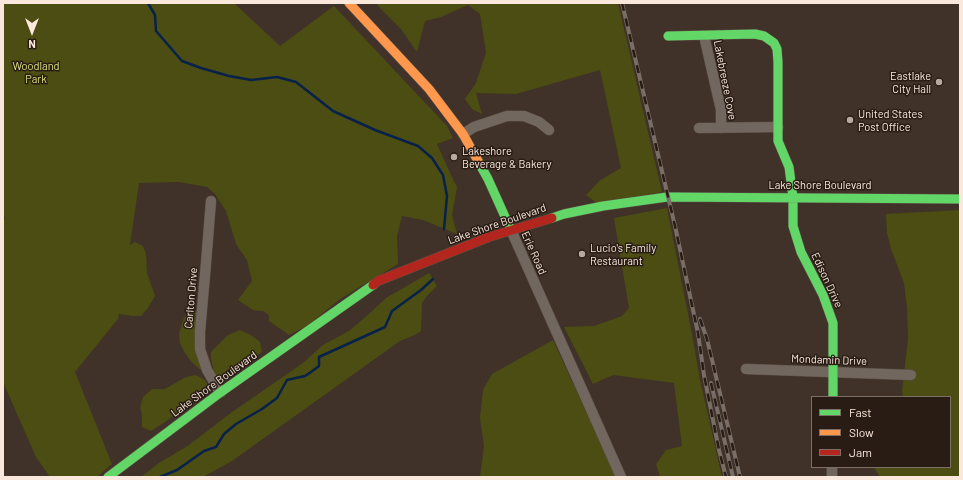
<!DOCTYPE html>
<html>
<head>
<meta charset="utf-8">
<style>
	body { margin:0 }
	#map { position:relative; width:963px; height:480px; overflow:hidden; background:#403228; font-family:Barlow,sans-serif }
	canvas { display:block }
	.frame { position:absolute; inset:0; border:4px solid #fae8dd; pointer-events:none }
	.legend { position:absolute; left:811px; top:396px; width:140px; height:72px; box-sizing:border-box; background:#281c14; border:1px solid #7c6e64; margin:0; padding:5px 7px; list-style:none; font-size:12px; color:#fae8dd }
	.legend li { display:flex; align-items:center; gap:8px; height:20px }
	.legend b { width:20px; border:1px solid #7c6e64 }
	.north { position:absolute; left:12px; top:12px; width:40px; height:40px; -webkit-text-stroke:3px #281c14; paint-order:stroke; rotate:180deg; font-size:11px; font-weight:700; line-height:16px; text-align:center; color:#fae8dd }
	.north::after { content:''; display:block; margin:auto; width:14px; height:18px; background:#fae8dd; clip-path:polygon(50% 0,100% 100%,50% 72%,0 100%) }
</style>
</head>
<body>
<div id="map">
<canvas width="963" height="480"></canvas>
<div class="frame"></div>
<ul class="legend">
<li><b style="height:5px;background:#63d668"></b>Fast</li>
<li><b style="height:5px;background:#ff974d"></b>Slow</li>
<li><b style="height:5px;background:#b3261e"></b>Jam</li>
</ul>
<div class="north">N</div>
</div>
<script>
const c = document.querySelector('canvas').getContext('2d');
c.lineJoin = 'round';
function fill(path, color) {
  c.fillStyle = color;
  c.fill(path, 'evenodd');
}
function shape(rows) {
  const path = new Path2D();
  for (const r of rows) {
    path.moveTo(r[0], r[1]);
    for (let i = 2; i < r.length; i += 2) path.lineTo(r[i], r[i + 1]);
  }
  return path;
}
function stroke(path, color, width, dash) {
  c.strokeStyle = color;
  c.lineWidth = width;
  c.lineCap = dash ? 'butt' : 'round';
  c.setLineDash(dash || []);
  c.stroke(path);
}
function write(font, color, halo, rows, align = 'center') {
  c.font = font + ' Barlow,sans-serif';
  c.lineWidth = 3;
  c.setLineDash([]);
  c.textBaseline = 'middle';
  c.strokeStyle = halo;
  c.fillStyle = color;
  for (const [text, x, y, turn = 0] of rows) {
    c.save();
    c.translate(x, y);
    c.rotate((+turn || 0) * Math.PI / 180);
    c.textAlign = isNaN(turn) ? turn : align;
    if (halo) c.strokeText(text, 0, 0);
    c.fillText(text, 0, 0);
    c.restore();
  }
}
const green = shape([
	[3,3,234,3,280,46,334,6,447,126,453,138,437,144,451,175,457,187,452,215,457,234,423,220,402,216,397,236,398,264,340,299,307,326,289,335,269,321,269,315,263,311,253,310,238,300,252,281,247,260,236,244,226,211,215,194,207,187,179,182,139,183,130,245,135,242,143,246,146,254,147,273,155,296,148,308,141,316,132,316,119,314,118,319,75,372,112,464,97,477,50,477,36,457,3,382,3,220,5,219,3,211],
	[376,3,618,3,662,192,597,203,586,195,599,181,621,168,600,70,516,94,476,93,482,114,472,109,465,99,476,83,486,53,480,14,468,5,441,17,425,21,417,52,401,29,380,8],
	[667,208,692,334,700,380,722,477,660,477,656,464,666,450,682,446,674,383,613,375,593,384,564,327,594,326,622,316,629,308,614,218],
	[960,210,960,477,880,477,874,467,950,467,950,397,903,397,902,391,908,339,907,307,904,283,891,249,887,233,886,214],
	[429,273,437,286,427,296,422,303,421,331,415,335,400,341,232,461,203,477,141,477,159,463,189,445,232,412,303,363,323,345,349,331,370,313,386,298],
	[191,308,195,310,197,315,203,369,199,369,191,361,185,353,180,343,179,334,182,323,184,318],
	[240,330,251,335,260,342,262,352,223,381,215,378,211,358,211,352,228,335],
	[553,340,616,477,480,477,484,446,480,418,483,390,492,374],
	[196,375,205,380,208,386,204,393,165,422,151,431,142,427,142,414,140,408,143,397,152,389,165,389,184,378,190,376]
]);
const stream = shape([
	[148,3,155,15,156,31,182,61,201,68,229,76,251,80,277,77,296,82,333,111,375,130,418,146,432,158,443,175,447,196,444,229],
	[160,477,177,470,204,451,216,447,224,434,236,424,262,409,277,398,287,380,305,376,311,372,319,366,319,357,385,327,392,311,421,290,433,279]
]);
const street = shape([
	[704,36,721,110,721,128],
	[699,128,778,127],
	[463,134,474,127,507,116,524,116,539,122,549,130],
	[211,201,205,275,200,332,200,349,207,370,218,389,221,392],
	[511,230,621,477],
	[746,369,911,375],
	[832,467,832,477]
]);
const fast = shape([
	[668,36,755,34,764,36,774,43,777,49,778,62,778,141,789,167,793,197,793,226,801,252,823,295,833,323,833,397],
	[478,161,488,179,511,230],
	[552,218,564,214,603,206,667,197,960,199],
	[108,477,221,392,373,285]
]);
const slow = shape([
	[349,3,429,89,463,134,478,161]
]);
const jam = shape([
	[373,285,378,281,489,237,552,218]
]);
const rail = shape([
	[622,3,675,226,698,333,704,375,719,450,726,477],
	[700,319,707,339,740,477],
	[711,383,733,477]
]);
const markers = [
	[939,82,4,"#b9a89e"],
	[850,120,4,"#b9a89e"],
	[454,157,4,"#b9a89e"],
	[582,254,4,"#b9a89e"]
];
const parkNames = [
	["Woodland",36,66],
	["Park",36,79]
];
const poiNames = [
	["Eastlake",931,76,"right"],
	["City Hall",931,89,"right"],
	["United States",858,114],
	["Post Office",858,127],
	["Lakeshore",462,151],
	["Beverage & Bakery",462,164],
	["Lucio's Family",590,248],
	["Restaurant",590,261]
];
const streetNames = [
	["Lakebreeze Cove",725,80,79],
	["Lake Shore Boulevard",820,185],
	["Lake Shore Boulevard",497,224,-19],
	["Erie Road",534,253,66],
	["Edison Drive",827,280,65],
	["Carlton Drive",191,298,-85],
	["Mondamin Drive",829,360,2],
	["Lake Shore Boulevard",214,384,-36]
];
fill(green, '#4b4d12');
stroke(stream, '#08214a', 2.5);
stroke(street, '#5c5046', 11);
stroke(fast, '#5c5046', 10);
stroke(slow, '#5c5046', 10);
stroke(jam, '#5c5046', 10);
stroke(street, '#71675f', 10);
stroke(fast, '#63d668', 9);
stroke(slow, '#ff974d', 9);
stroke(jam, '#b3261e', 9);
stroke(rail, '#786e67', 4);
stroke(rail, '#281c14', 2.5, [8]);
for (const [x, y, r, color] of markers) {
  const dot = new Path2D();
  dot.arc(x, y, r, 0, 2 * Math.PI);
  c.fillStyle = color;
  c.fill(dot);
  stroke(dot, '#281c14', 1.5);
}
write('11px', '#dbe280', '#281c14', parkNames);
write('11px', '#fae8dd', '#281c14', poiNames, 'left');
write('11px', '#fae8dd', '#281c14', streetNames);
</script>
</body>
</html>
